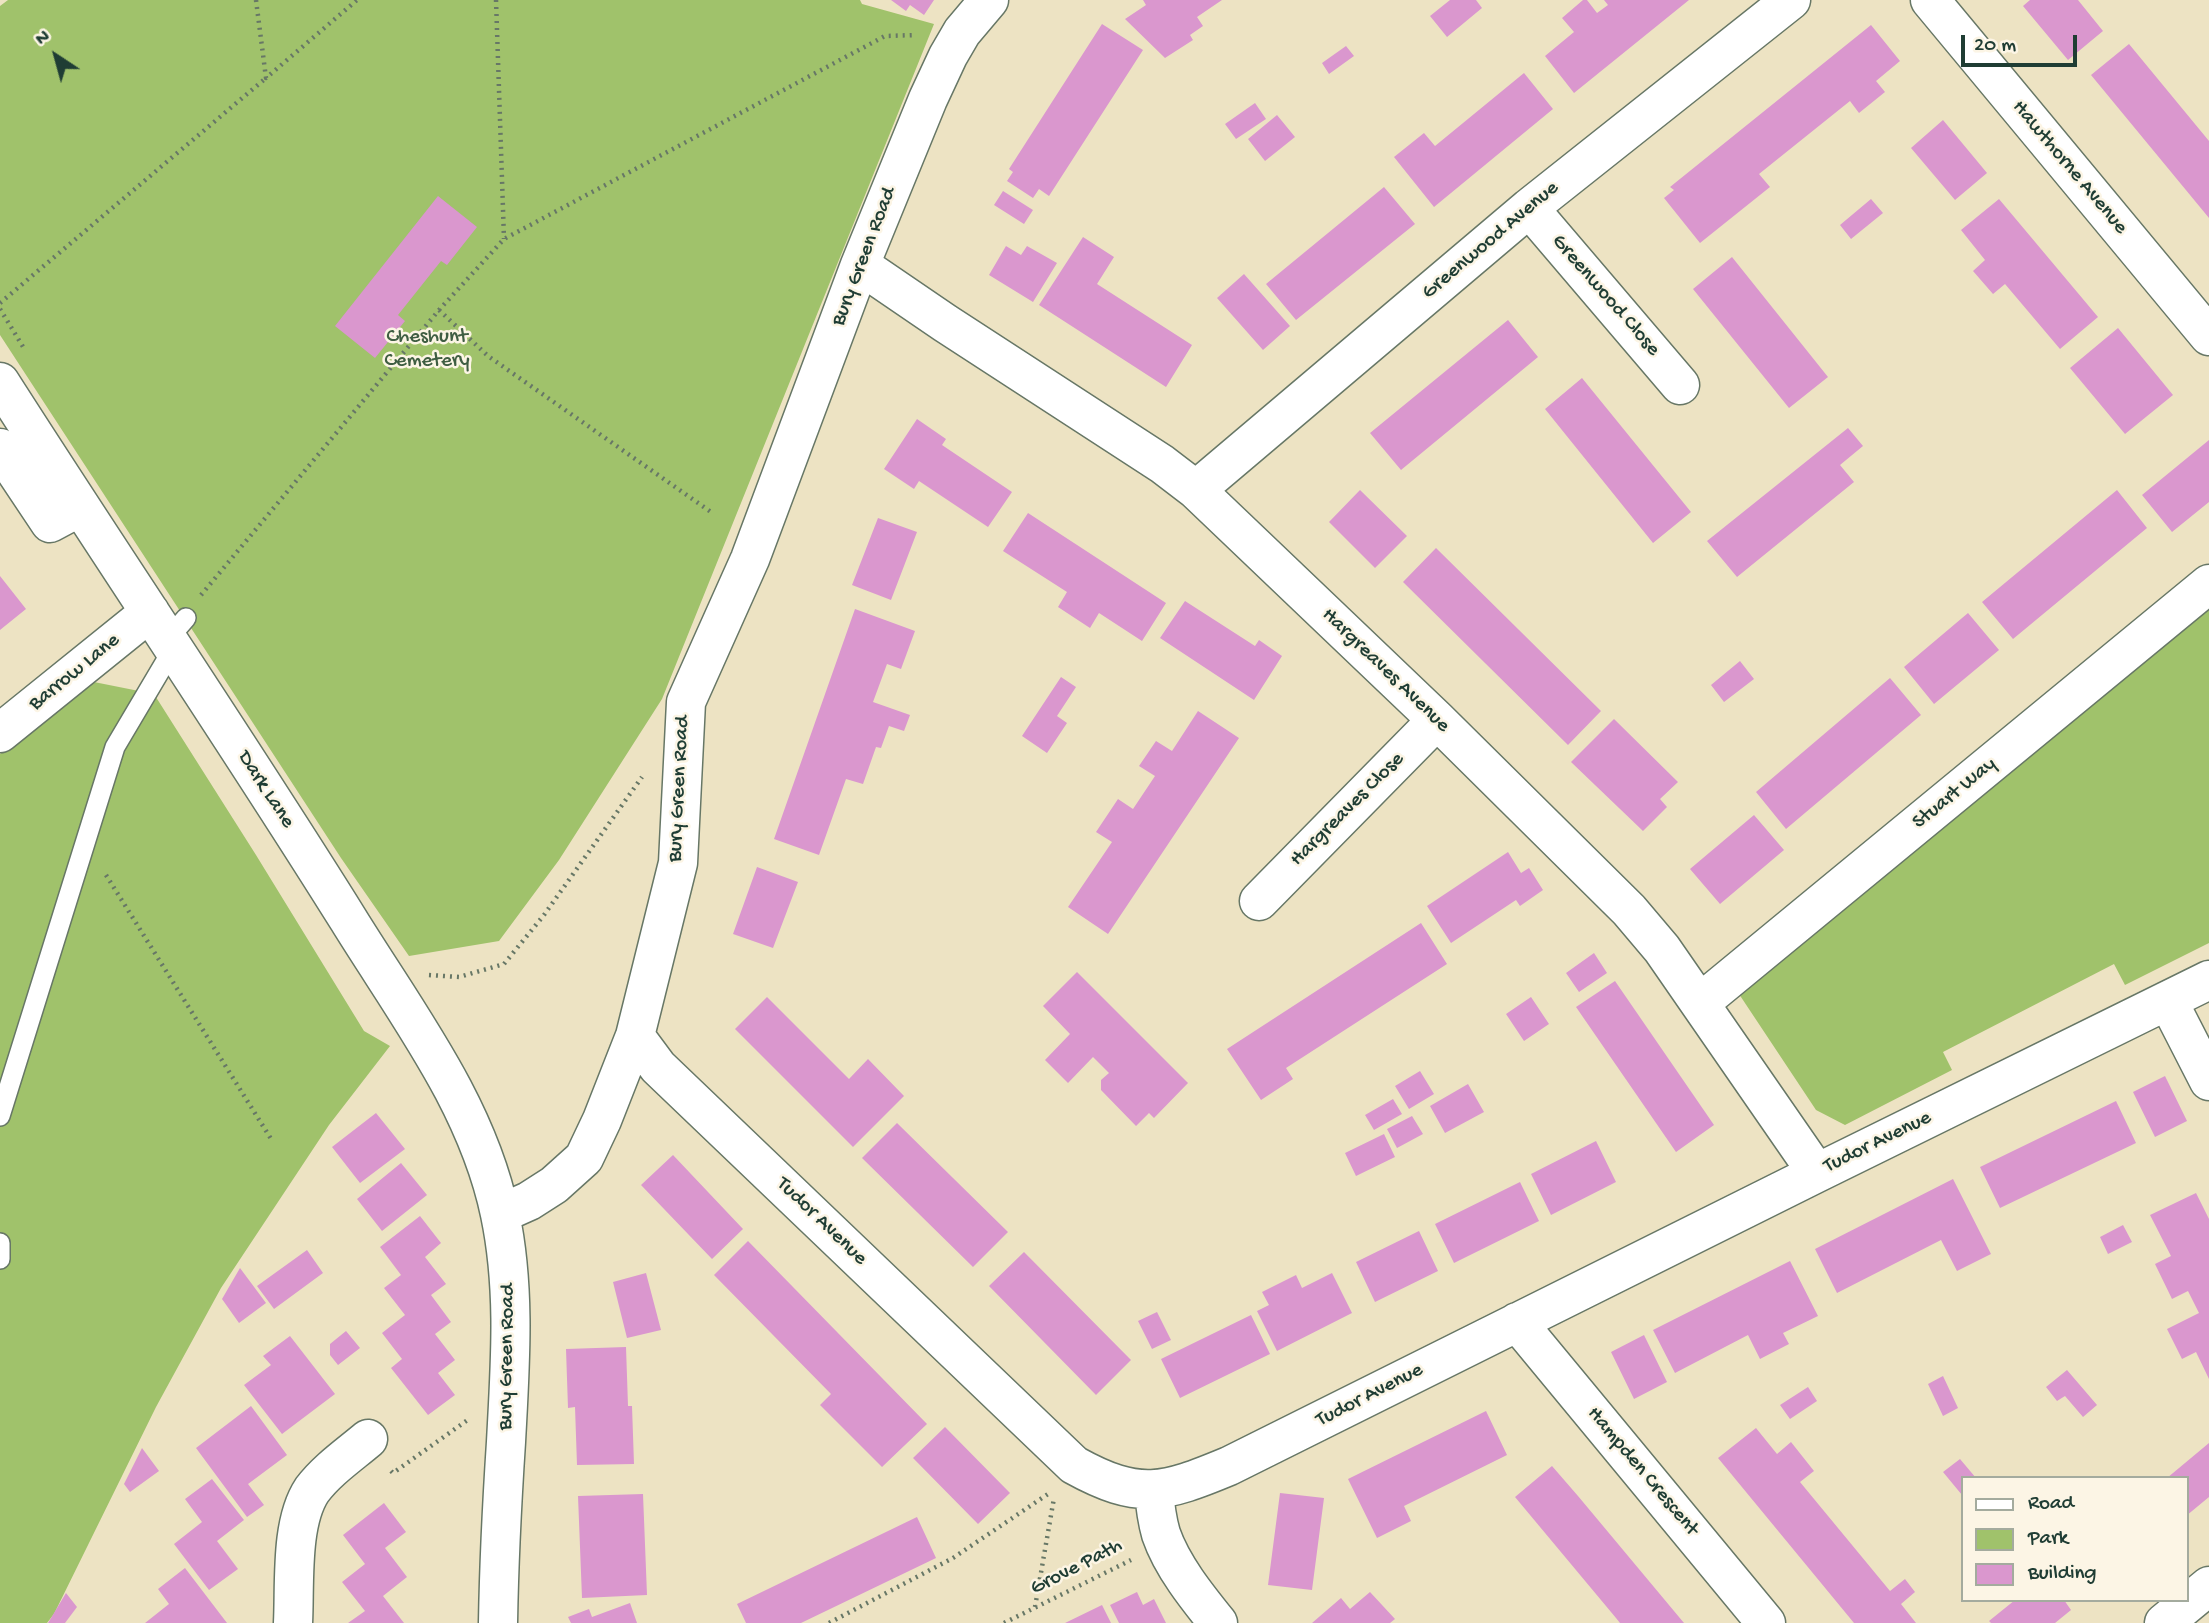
<!DOCTYPE html>
<style>
body{margin:0}
#map{position:relative;width:2209px;height:1623px;overflow:hidden;background:#ede3c3;font-family:"Gochi Hand",sans-serif}
canvas{display:block}
.legend{position:absolute;left:1961px;top:1476px;width:228px;height:126px;box-sizing:border-box;background:#fcf5e5;border:2px solid #a4ab9e;margin:0;padding:9px 12px;list-style:none;font-size:21px;color:#1f3d34}
.legend li{display:flex;align-items:center;gap:14px;height:35px}
.legend b{width:35px;border:2px solid #a4ab9e}
.north{position:absolute;left:21px;top:21px;width:70px;height:70px;-webkit-text-stroke:5px #fcf5e5;paint-order:stroke;rotate:324deg;font-size:19px;font-weight:700;line-height:28px;text-align:center;color:#1f3d34}
.north::after{content:'';display:block;margin:auto;width:24px;height:32px;background:#1f3d34;clip-path:polygon(50% 0,100% 100%,50% 72%,0 100%)}
.scale{position:absolute;left:1961px;top:35px;width:116px;height:32px;box-sizing:border-box;border:4px solid #1f3d34;border-top:0;padding-left:9px;font-size:21px;line-height:24px;white-space:nowrap;color:#1f3d34;-webkit-text-stroke:5px #fcf5e5;paint-order:stroke}
</style>
<div id="map">
<canvas width="2209" height="1623"></canvas>
<ul class="legend">
<li><b style="height:9px;background:#fff"></b>Road</li>
<li><b style="height:19px;background:#a0c26b"></b>Park</li>
<li><b style="height:19px;background:#da97ce"></b>Building</li>
</ul>
<div class="north">N</div>
<div class="scale">20 m</div>
</div>
<script>
const ctx = document.querySelector('canvas').getContext('2d');
ctx.lineJoin = 'round';
function fill(path, color) { ctx.fillStyle = color; ctx.fill(path, 'evenodd'); }
function strokePath(path, color, width, dash) { ctx.strokeStyle = color; ctx.lineWidth = width; ctx.lineCap = dash ? 'butt' : 'round'; ctx.setLineDash(dash || []); ctx.stroke(path); }
function write(font, color, halo, rows, align = 'center') {
  ctx.font = font + ' "Gochi Hand",sans-serif'; ctx.lineWidth = 5; ctx.setLineDash([]); ctx.textBaseline = 'middle'; ctx.strokeStyle = halo; ctx.fillStyle = color; for (const [text, x, y, turn = 0] of rows) {
    ctx.save(); ctx.translate(x, y); ctx.rotate((+turn || 0) * Math.PI / 180); ctx.textAlign = isNaN(turn) ? turn : align; if (halo) ctx.strokeText(text, 0, 0); ctx.fillText(text, 0, 0); ctx.restore();
  }
}
fill(new Path2D(`
 M8 0H860L862 4 934 24 662 699 559 860 499 941 409 956 341 858 0 335V6Z
 M2209 608V943L2125 985 2114 964 1943 1052 1952 1070 1845 1125 1816 1110 1735 988Z
 M89 681 154 694 256 855 364 1031 390 1046 329 1125 221 1288 156 1407 54 1614 47 1623H0V754Z`), '#a0c26b');
fill(new Path2D(`
 M891 0H934L924 15 910 5 906 11Z
 M1143 0H1222L1197 17 1203 26 1190 35 1193 40 1165 58 1125 19 1146 5Z
 M1450 0H1476L1482 8 1447 37 1430 16Z
 M1583 0H1587L1597 13 1608 5 1604 0H1689L1574 93 1545 56 1574 32 1562 18Z
 M2030 0H2078L2103 31 2068 60 2023 6Z
 M1102 24 1143 50 1049 196 1039 189 1033 198 1007 181 1013 172 1009 169Z
 M1871 25 1900 61 1876 81 1885 92 1859 113 1850 101 1759 174 1770 187 1700 243 1664 198 1674 190 1670 187Z
 M2129 44 2209 141V218L2091 75Z
 M1346 46 1354 56 1329 74 1322 63Z
 M1524 73 1553 109 1434 207 1394 157 1424 133 1435 146Z
 M1255 103 1266 119 1236 139 1225 124Z
 M1277 115 1295 137 1265 161 1248 139Z
 M1943 120 1987 173 1955 200 1911 148Z
 M1384 187 1415 224 1296 320 1266 284Z
 M1003 191 1033 210 1024 224 994 205Z
 M438 196 477 227 447 265 441 261 398 315 405 321 375 358 335 326Z
 M1871 199 1883 213 1851 239 1840 225Z
 M1999 199 2098 317 2060 349 2005 284 1993 294 1973 271 1985 260 1961 230Z
 M1083 237 1114 257 1097 284 1192 345 1166 387 1039 305Z
 M1006 246 1021 255 1027 246 1057 263 1033 302 989 275Z
 M1732 257 1828 377 1789 408 1693 289Z
 M1244 274 1290 326 1263 350 1217 298Z
 M1508 320 1538 357 1401 470 1370 433Z
 M2118 328 2173 395 2125 434 2070 368Z
 M1582 378 1691 512 1653 543 1545 409Z
 M917 419 946 439 942 445 1012 492 988 527 919 481 914 489 884 469Z
 M1848 428 1863 446 1840 465 1854 482 1737 577 1707 541Z
 M2209 440V502L2172 532 2142 495Z
 M1360 490 1407 536 1375 568 1329 522Z
 M2117 490 2147 528 2013 639 1982 602Z
 M1028 513 1166 603 1142 641 1099 613 1090 628 1058 607 1067 592 1003 551Z
 M878 518 917 532 891 600 852 585Z
 M1436 548 1601 711 1568 745 1403 582Z
 M0 576 26 609 0 630Z
 M1185 601 1255 646 1259 640 1282 656 1254 700 1160 638Z
 M855 609 915 631 901 669 887 664 873 702 910 715 904 731 889 726 881 748 876 747 863 784 846 779 819 855 774 839Z
 M1968 613 1999 650 1934 704 1904 667Z
 M1740 661 1754 679 1724 702 1711 685Z
 M1061 677 1076 687 1057 716 1067 723 1047 753 1022 736Z
 M1890 678 1921 715 1786 829 1756 792Z
 M1198 711 1239 738 1108 934 1068 907 1112 842 1096 832 1118 799 1133 809 1155 776 1139 766 1156 741 1172 751Z
 M1614 719 1678 782 1660 799 1667 807 1643 831 1571 762Z
 M1754 815 1784 850 1720 904 1690 869Z
 M1508 852 1521 873 1529 868 1543 890 1520 906 1516 900 1451 943 1427 906Z
 M757 867 798 882 773 948 733 934Z
 M1421 923 1447 964 1286 1068 1293 1079 1261 1100 1227 1049Z
 M1594 953 1607 973 1579 992 1566 973Z
 M1077 972 1188 1083 1154 1118 1149 1113 1136 1126 1101 1090V1080L1109 1073 1093 1057 1068 1083 1045 1060 1070 1034 1043 1006Z
 M1615 981 1714 1125 1676 1152 1576 1007Z
 M767 997 849 1079 868 1059 904 1096 853 1147 735 1029Z
 M1531 997 1549 1024 1524 1041 1506 1014Z
 M1420 1071 1434 1094 1409 1109 1395 1086Z
 M2165 1076 2187 1121 2155 1137 2133 1092Z
 M1468 1084 1484 1112 1445 1133 1430 1106Z
 M1393 1099 1402 1114 1374 1130 1365 1115Z
 M2116 1101 2136 1143 2000 1208 1980 1167Z
 M376 1113 405 1149 360 1183 332 1147Z
 M1412 1116 1423 1134 1397 1148 1387 1129Z
 M897 1123 1008 1232 973 1267 862 1158Z
 M1384 1134 1395 1157 1356 1176 1345 1153Z
 M1596 1141 1616 1182 1551 1215 1531 1174Z
 M673 1155 743 1229 712 1259 641 1185Z
 M401 1163 427 1195 382 1231 357 1199Z
 M1953 1179 1991 1254 1957 1271 1941 1240 1837 1293 1815 1249Z
 M1520 1182 1539 1221 1454 1263 1435 1224Z
 M2196 1193 2209 1219V1379L2196 1352 2182 1359 2167 1329 2199 1313 2188 1291 2172 1299 2155 1264 2171 1256 2150 1215Z
 M420 1216 441 1243 425 1257 446 1284 431 1295 451 1322 435 1334 455 1360 438 1373 455 1395 428 1415 391 1368 402 1359 382 1333 405 1315 384 1288 401 1275 380 1247Z
 M2123 1225 2132 1242 2108 1254 2100 1237Z
 M1419 1231 1438 1271 1375 1302 1356 1262Z
 M748 1241 927 1424 882 1467 820 1405 831 1394 714 1275Z
 M307 1250 323 1273 274 1309 257 1286Z
 M1024 1252 1131 1360 1096 1395 989 1286Z
 M1790 1261 1818 1316 1783 1333 1789 1344 1760 1359 1748 1335 1675 1373 1653 1330Z
 M240 1268 266 1303 239 1323 222 1299Z
 M646 1273 661 1330 627 1338 613 1282Z
 M1332 1273 1352 1313 1277 1351 1257 1311 1269 1305 1262 1292 1296 1275 1302 1288Z
 M1157 1312 1171 1340 1152 1349 1138 1321Z
 M1251 1315 1270 1354 1180 1398 1161 1359Z
 M346 1331 360 1348 338 1365 330 1355V1344Z
 M1644 1335 1667 1382 1634 1399 1611 1352Z
 M290 1336 335 1394 282 1434 244 1385 271 1365 263 1356Z
 M626 1347 628 1406H632L634 1464 577 1465 575 1407 568 1408 566 1349Z
 M2067 1370 2097 1405 2083 1417 2065 1396 2057 1401 2046 1387Z
 M1943 1376 1958 1408 1943 1416 1928 1384Z
 M1808 1387 1817 1401 1790 1419 1780 1405Z
 M251 1406 287 1455 248 1484 264 1505 247 1517 196 1448Z
 M1486 1411 1507 1455 1404 1506 1411 1521 1377 1538 1348 1479Z
 M945 1427 1010 1493 978 1524 913 1458Z
 M1756 1428 1777 1454 1791 1442 1814 1471 1800 1482 1890 1591 1905 1579 1915 1592 1901 1604 1916 1623H1854L1718 1458Z
 M2209 1443V1497L2186 1516V1478H2167Z
 M142 1448 159 1471 130 1492 124 1484Z
 M1960 1459 1976 1478H1962V1495L1943 1472Z
 M1552 1466 1578 1496 1684 1623H1620L1616 1618 1515 1497Z
 M212 1479 244 1520 217 1541 238 1569 209 1590 174 1544 202 1522 185 1499Z
 M1280 1493 1324 1498 1312 1590 1268 1585Z
 M643 1494 647 1595 582 1598 578 1496Z
 M384 1503 406 1532 385 1548 407 1577 383 1596 404 1623H348L365 1611 342 1582 365 1564 343 1535Z
 M917 1517 936 1558 801 1623H746L737 1604Z
 M185 1568 227 1623H145L169 1604 158 1589Z
 M1137 1592 1143 1605 1154 1599 1166 1623H1119L1110 1605Z
 M1370 1592 1395 1619 1390 1623H1312L1341 1598 1350 1609Z
 M66 1593 77 1607 65 1623H48Z
 M2015 1600H2064L2071 1610 2055 1623H1991L1989 1621Z
 M630 1603 637 1623H571L568 1617 589 1609 592 1617Z
 M1102 1605 1111 1623H1065Z`), '#da97ce');
const service = new Path2D(`
 M167 640 186 618
 M0 1116 115 747 173 649
 M0 1243V1259`);
const minor = new Path2D(`
 M1930 0 2209 336
 M1529 208 1680 385
 M860 265 945 323 1162 464 1196 490 1437 720 1629 910 1662 949 1817 1173
 M0 382C115 562 235 738 348 919 406 1013 477 1104 500 1214 516 1290 510 1366 506 1442 502 1503 499 1563 498 1623
 M0 448 50 523 80 507
 M1196 490 1529 208 1791 0
 M0 733 150 612
 M1259 901 1437 720
 M2168 1001 2209 1081
 M1700 1003 2209 584
 M635 1036 658 1067 1074 1465C1139 1501 1164 1493 1229 1466L1817 1173 2209 980
 M500 1214 529 1201 554 1185 584 1158 602 1120 635 1036 678 863 686 702 750 559 860 265 928 99 948 56 962 32 989 0
 M1517 1322 1766 1623
 M1154 1490C1155 1505 1157 1520 1161 1534 1172 1566 1197 1597 1218 1623
 M293 1623C295 1584 290 1523 312 1490 327 1470 349 1455 368 1439
 M2164 1623 2209 1586`);
strokePath(service, '#677766', 22);
strokePath(minor, '#677766', 41);
strokePath(new Path2D(`
 M256 0 266 78 357 0
 M496 0 504 239
 M0 303 266 78
 M0 309 25 350
 M439 310 488 356 711 512
 M201 595 439 310 504 239 885 36 916 35
 M106 875 273 1142
 M429 975 459 977 504 964 544 915 642 777
 M391 1471 393 1473 469 1419
 M1035 1607 1054 1498
 M829 1623 953 1558 1048 1494
 M1004 1623 1131 1560`), '#677766', 4.5, [2, 5]);
strokePath(service, '#fff', 19);
strokePath(minor, '#fff', 38);
write('21px', '#1f3d34', '#fcf5e5', [
 ["Hawthorne Avenue",2069,168,50],
 ["Greenwood Avenue",1491,241,-40],
 ["Bury Green Road",865,257,-69],
 ["Greenwood Close",1605,296,49],
 ["Hargreaves Avenue",1385,671,44],
 ["Barrow Lane",75,673,-39],
 ["Bury Green Road",680,789,-87],
 ["Dark Lane",265,790,57],
 ["Stuart Way",1955,794,-39],
 ["Hargreaves Close",1348,810,-45],
 ["Tudor Avenue",1878,1143,-26],
 ["Tudor Avenue",821,1222,44],
 ["Bury Green Road",508,1357,-89],
 ["Tudor Avenue",1370,1396,-27],
 ["Hampden Crescent",1642,1472,50],
 ["Grove Path",1077,1568,-27]
]);
write('21px', '#3f5e42', '#fcf5e5', [
 ["Cheshunt",427,338],
 ["Cemetery",427,362]
]);
</script>
